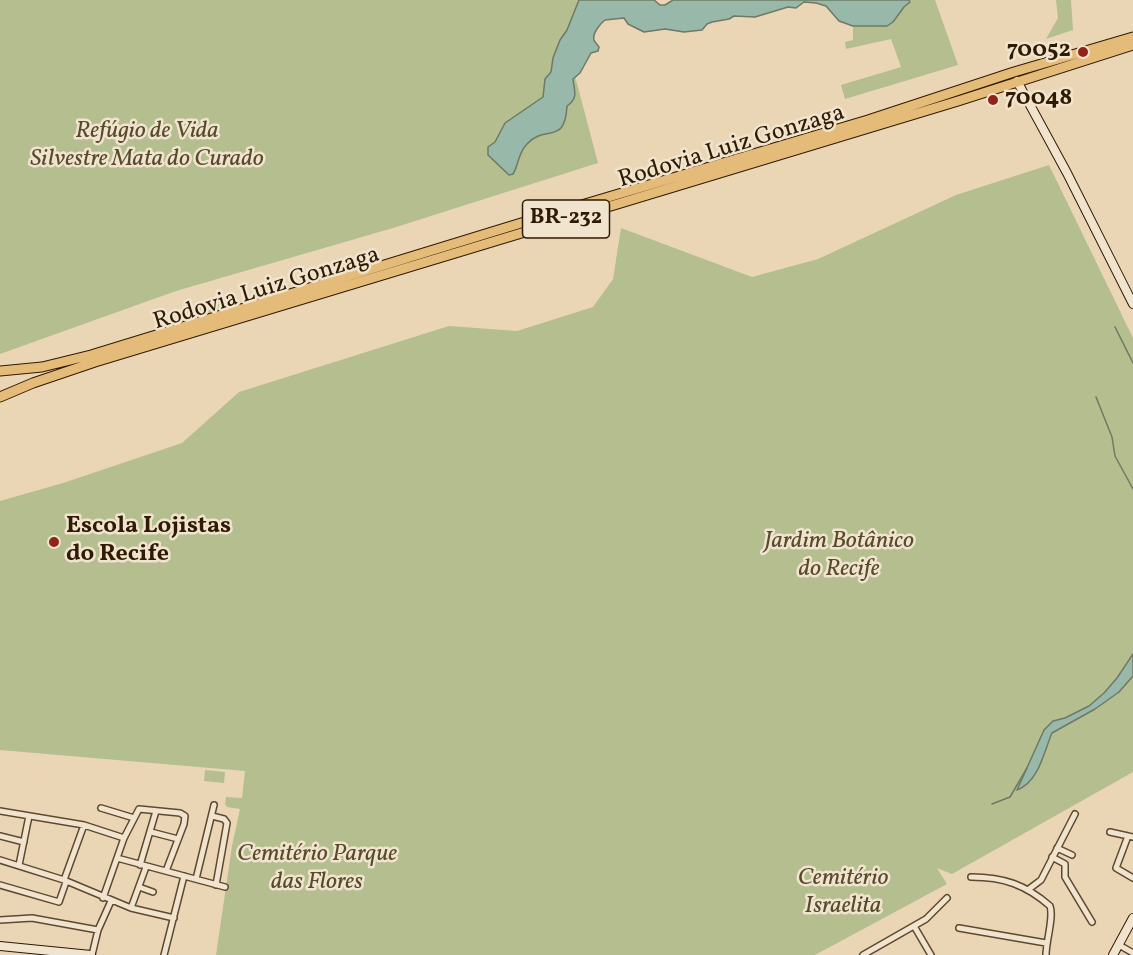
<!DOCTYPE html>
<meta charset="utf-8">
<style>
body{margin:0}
canvas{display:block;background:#ead6b5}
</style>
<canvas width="1133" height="955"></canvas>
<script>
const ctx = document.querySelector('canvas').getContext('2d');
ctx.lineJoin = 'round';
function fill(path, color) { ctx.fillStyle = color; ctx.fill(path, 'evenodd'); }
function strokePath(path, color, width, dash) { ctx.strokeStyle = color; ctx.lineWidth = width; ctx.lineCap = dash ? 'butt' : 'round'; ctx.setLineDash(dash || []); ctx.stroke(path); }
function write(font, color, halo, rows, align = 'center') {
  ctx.font = font + ' Vollkorn,serif'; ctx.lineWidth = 5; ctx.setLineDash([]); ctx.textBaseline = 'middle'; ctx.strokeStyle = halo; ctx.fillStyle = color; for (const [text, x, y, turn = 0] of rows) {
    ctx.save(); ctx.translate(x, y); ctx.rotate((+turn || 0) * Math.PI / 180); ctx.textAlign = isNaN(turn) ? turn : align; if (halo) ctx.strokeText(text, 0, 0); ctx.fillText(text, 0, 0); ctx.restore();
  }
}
fill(new Path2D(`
 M0 0H579C576 9 572 19 568 28 563 41 551 53 552 68L575 76 598 163 393 228 176 291 0 354Z
 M909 0H935L958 65 845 99 841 85 901 67 891 39 846 49 845 42 853 40V26L893 22 904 7 910 2Z
 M1056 0H1071L1073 30 1046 39 1058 18Z
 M1049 165 1133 338V772L952 874 937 868 947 884 815 955H216L232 846 240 809 227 807 225 804 226 797 242 798 245 771 0 750V501L63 483 182 443 239 392 449 326 517 331 593 307 613 279 621 228 752 277 818 259 956 195Z
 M211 301 218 303 223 310 181 324 186 309 197 304Z
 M205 770 225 772 224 783 204 781Z`), '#b5be8f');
const water = new Path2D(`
 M579 0H654L660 5H665L673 0H909L910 2 904 7 893 22 887 26H853L839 21 826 6 816 3 804 2 796 8 788 7 755 17 734 16 729 19 712 22 707 24 702 30 684 32 665 29 644 32 628 24 624 18 605 20C601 23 592 33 594 40 595 43 598 45 599 47L598 51 591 53 580 73 573 79C574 90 579 98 567 106 565 146 545 124 527 144 518 153 519 164 513 174L509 175 488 155V147L495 142 505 123 543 97 545 79 551 72 553 58 560 40 567 30Z
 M1133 654V676L1119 692 1095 709 1052 733C1044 751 1039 782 1017 790L1044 730 1053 721 1065 718 1089 706 1104 693 1117 678Z`);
fill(water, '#98b9a9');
strokePath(water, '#6e7966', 1.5);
strokePath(new Path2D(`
 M1115 327 1133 363
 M1096 397 1112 437 1115 456 1133 489
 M992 804 1010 797 1027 768`), '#6e7966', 1.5);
const minor = new Path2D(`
 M101 808 134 818
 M0 811 84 825 124 838
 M212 816 224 819 227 823 216 885
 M151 832 178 839
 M1110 832 1133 837
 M0 836 24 842
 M1128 836 1116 868 1133 878
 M1057 848 1072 855
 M1052 857 1065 864V877L1092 922
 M117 858 225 887
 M0 860 64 880 131 908 174 918
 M19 865 29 816
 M140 865 156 811
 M971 877C1004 877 1026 885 1050 906 1054 917 1046 941 1046 955
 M196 879 214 805
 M64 880 84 825
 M0 885 59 902 66 882
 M139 887 153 892
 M1029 889 1041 880 1075 814
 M103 898 124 838 139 809 180 813 185 816 184 824 166 871
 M131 908 146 867
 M0 920 32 918 98 930
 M914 926 931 955
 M959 928 1046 943
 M1119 945 1133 953
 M92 955 98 930 111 901
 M164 955 184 876
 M863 955 926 919 947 898`);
const secondary = new Path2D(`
 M1017 81 1067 173 1133 304
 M0 946 91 955
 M1113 955 1133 918`);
const trunk = new Path2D(`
 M0 371 42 367 91 355 531 220 868 120 1014 72 1133 37
 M0 397 33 383 95 362 958 101 1133 45`);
strokePath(minor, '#5e492f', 8);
strokePath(secondary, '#2f1a02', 10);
strokePath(trunk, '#2f1a02', 11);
strokePath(minor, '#f1e4cf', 5);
strokePath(secondary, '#f1e4cf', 8);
strokePath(trunk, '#e5bb7a', 9);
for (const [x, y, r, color] of [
 [1083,52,6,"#8f2418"],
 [993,100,6,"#8f2418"],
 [54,542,6,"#8f2418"]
]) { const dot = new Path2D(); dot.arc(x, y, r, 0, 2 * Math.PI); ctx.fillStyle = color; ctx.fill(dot); strokePath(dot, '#f1e4cf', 2); }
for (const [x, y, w] of [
 [566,219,87]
]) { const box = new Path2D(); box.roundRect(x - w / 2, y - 19, w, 38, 4.5); ctx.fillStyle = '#f1e4cf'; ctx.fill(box); strokePath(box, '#2f1a02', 1.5); }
write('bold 22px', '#2f1a02', null, [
 ["BR-232",566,219]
]);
write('bold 24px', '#2f1a02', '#f1e4cf', [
 ["70052",1071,52,"right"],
 ["70048",1005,100],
 ["Escola Lojistas",66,528],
 ["do Recife",66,556]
], 'left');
write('italic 24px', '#574b2c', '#f1e4cf', [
 ["Refúgio de Vida",147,133],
 ["Silvestre Mata do Curado",147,161],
 ["Jardim Botânico",839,543],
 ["do Recife",839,571],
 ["Cemitério Parque",317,856],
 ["das Flores",317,884],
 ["Cemitério",843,880],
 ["Israelita",843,908]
]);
write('24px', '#2f1a02', '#f1e4cf', [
 ["Rodovia Luiz Gonzaga",732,148,-17],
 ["Rodovia Luiz Gonzaga",267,290,-17]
]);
</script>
